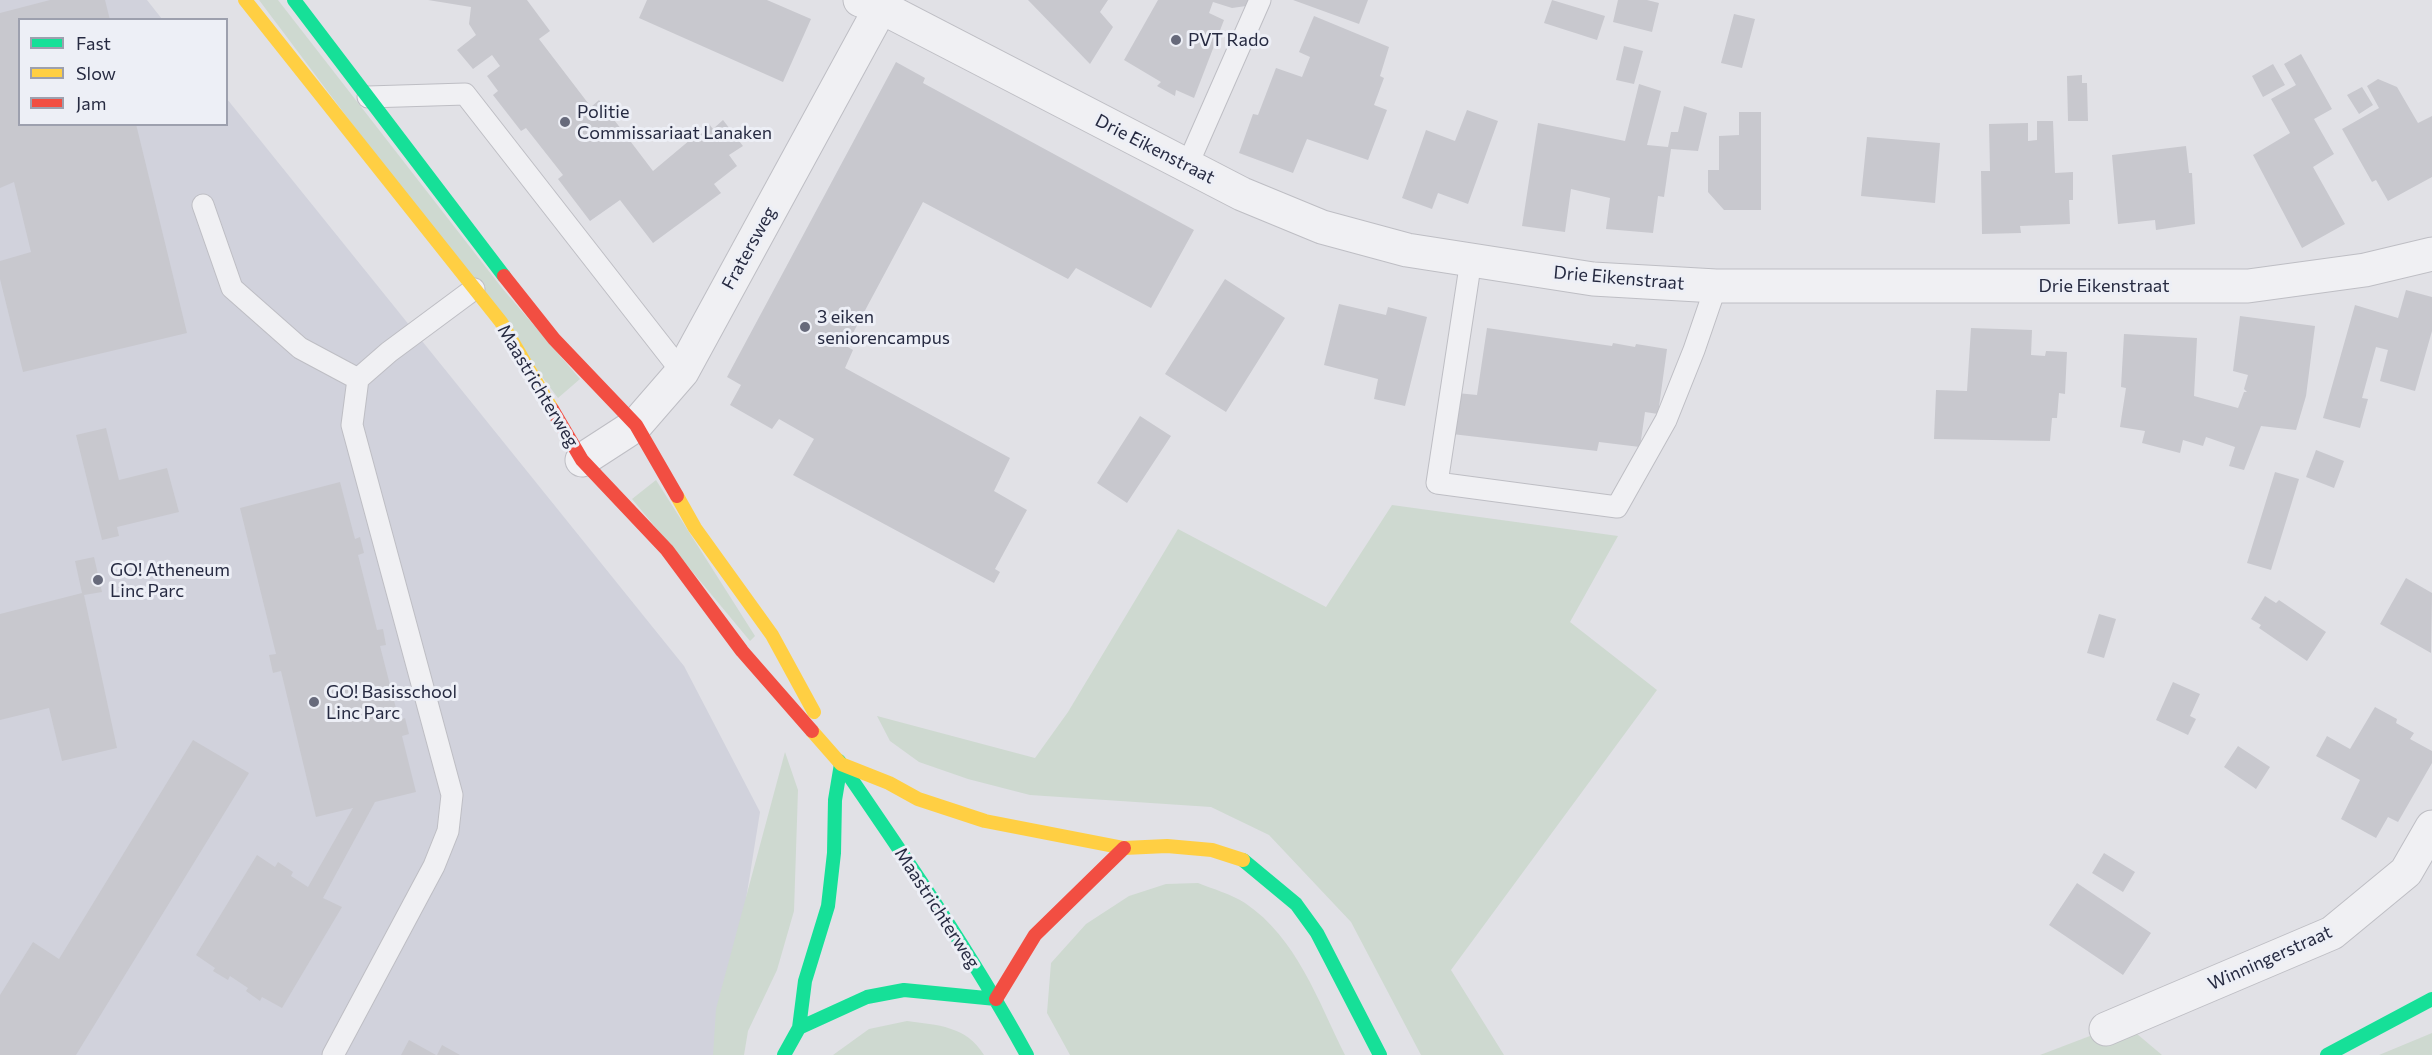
<!DOCTYPE html>
<style>
body{margin:0}
#map{position:relative;width:2432px;height:1055px;overflow:hidden;background:#e1e1e6;font-family:Commissioner,sans-serif}
canvas{display:block}
.legend{position:absolute;left:18px;top:18px;width:210px;height:108px;box-sizing:border-box;background:#edeff6;border:2px solid #9da0ae;margin:0;padding:8px 10px;list-style:none;font-size:18px;color:#262a41}
.legend li{display:flex;align-items:center;gap:12px;height:30px}
.legend b{width:30px;border:2px solid #9da0ae}
</style>
<div id="map">
<canvas width="2432" height="1055"></canvas>
<ul class="legend">
<li><b style="height:8px;background:#16e098"></b>Fast</li>
<li><b style="height:8px;background:#ffcf43"></b>Slow</li>
<li><b style="height:8px;background:#f24e42"></b>Jam</li>
</ul>
</div>
<script>
const ctx = document.querySelector('canvas').getContext('2d');
ctx.lineJoin = 'round';
function fill(path, color) { ctx.fillStyle = color; ctx.fill(path, 'evenodd'); }
function strokePath(path, color, width, dash) { ctx.strokeStyle = color; ctx.lineWidth = width; ctx.lineCap = dash ? 'butt' : 'round'; ctx.setLineDash(dash || []); ctx.stroke(path); }
function write(font, color, halo, rows, align = 'center') {
  ctx.font = font + ' Commissioner,sans-serif'; ctx.lineWidth = 6; ctx.setLineDash([]); ctx.textBaseline = 'middle'; ctx.strokeStyle = halo; ctx.fillStyle = color; for (const [text, x, y, turn = 0] of rows) {
    ctx.save(); ctx.translate(x, y); ctx.rotate((+turn || 0) * Math.PI / 180); ctx.textAlign = isNaN(turn) ? turn : align; if (halo) ctx.strokeText(text, 0, 0); ctx.fillText(text, 0, 0); ctx.restore();
  }
}
fill(new Path2D(`
 M0 0H147L162 19 20 20V124H226L227 99 684 666 760 812 721 1055H0Z`), '#d1d2dc');
fill(new Path2D(`
 M259 0H278L502 288 580 379 558 398Z
 M656 480 755 636 750 641 632 499Z
 M1392 505 1618 536 1570 622 1657 690 1451 970 1504 1055H1421L1351 922 1269 835 1211 807 1030 795 968 779 919 762 890 741 877 716 1035 758 1068 712 1178 529 1326 607Z
 M785 752 798 790 794 911 777 970 748 1031 744 1055H713L716 1009Z
 M1198 883C1213 889 1231 894 1245 903 1297 938 1318 1001 1345 1055H1070L1047 1013 1051 963 1086 924 1129 896 1166 884Z
 M907 1021C937 1025 967 1026 984 1055H833L869 1029Z
 M2124 1023 2162 1055H2040Z
 M2432 1033V1055H2379Z`), '#ced9d0');
fill(new Path2D(`
 M50 0H105L110 20H20V124H136L187 333 23 372 0 279V261L31 252 14 182 0 188V13Z
 M428 0H527L550 31 539 39 591 107 599 100 653 171 709 124 713 129 723 120 743 146 729 155 737 166 714 184 721 193 653 243 620 200 590 221 558 179 563 175 526 128 521 131 493 95 498 91 487 76 500 66 492 55 473 69 457 50 476 35 469 24 471 7Z
 M647 0H767L811 19 783 82 639 18Z
 M1028 0H1108L1100 12 1113 27 1090 64Z
 M1158 0H1252L1246 6 1232 8 1213 2 1209 13 1224 20 1194 98 1176 90 1175 96 1157 86 1161 82 1124 60Z
 M1293 0H1368L1359 24Z
 M1552 0 1605 16 1597 40 1544 23Z
 M1618 0H1647L1659 3 1652 32 1613 22Z
 M1734 14 1755 19 1742 68 1721 63Z
 M1314 16 1389 47 1380 76 1384 78 1374 105 1387 110 1368 160 1307 139 1293 173 1239 153 1253 114 1258 115 1276 68 1302 77 1310 57 1299 52Z
 M1624 46 1643 51 1634 84 1616 80Z
 M2301 54 2332 109 2314 119 2334 154 2313 167 2345 224 2302 248 2253 155 2290 133 2271 99 2296 85 2284 64Z
 M896 62 925 78 923 83 1194 230 1151 308 1076 268 1068 279 923 202 846 346 853 350 845 368 1010 458 994 491 1027 510 995 569 1000 572 994 583 793 475 814 439 779 419 772 429 730 405 741 385 727 377Z
 M2273 64 2285 85 2263 97 2252 76Z
 M2082 75V83H2087L2088 121H2068L2067 76Z
 M2378 79 2397 87 2418 123 2432 116V177L2388 201 2376 180 2372 182 2342 129 2379 108 2367 86Z
 M1639 84 1661 91 1647 145 1668 147 1671 132H1678L1684 106 1707 113 1698 151 1671 149 1664 197 1658 196 1653 233 1606 229 1610 198 1571 189 1565 232 1522 226 1538 123 1625 141Z
 M2362 87 2373 105 2359 114 2347 95Z
 M1467 110 1498 121 1468 204 1438 193 1432 209 1402 198 1426 130 1455 141Z
 M1739 112H1761V210H1724L1708 192V170H1719V136L1739 135Z
 M2037 121H2053L2055 173 2073 172V200H2069L2070 224 2020 226 2021 233 1982 234 1981 171H1990L1989 124 2028 123V141L2037 140Z
 M1867 137 1940 143 1935 203 1861 196Z
 M2186 146 2189 173H2192L2195 224 2156 230 2155 220 2118 224 2112 155Z
 M1225 279 1285 318 1226 412 1165 374Z
 M2406 290 2432 297V331L2415 391 2380 381 2388 350 2376 347 2362 398 2368 399 2360 428 2323 418 2355 305 2398 318Z
 M1339 304 1386 315 1388 307 1427 317 1405 406 1374 399 1378 379 1324 365Z
 M2240 316 2315 326 2306 396 2296 430 2261 426 2244 470 2229 466 2235 447 2206 437 2203 446 2183 440 2180 453 2142 443 2145 431 2120 427 2126 388 2121 387 2124 334 2197 338 2194 396 2238 408 2244 392H2247L2244 389 2248 375 2233 371Z
 M1487 328 1612 346 1613 343 1635 347 1636 344 1667 349 1658 414 1645 412 1640 447 1599 442 1597 451 1452 434 1457 393 1477 395Z
 M1971 328 2032 330 2031 355 2045 356 2046 351 2067 352 2065 394 2059 393 2057 418H2052L2050 441 1934 439 1936 390 1967 391Z
 M1140 416 1171 436 1127 503 1097 483Z
 M106 428 119 480 167 468 179 512 117 527 119 536 102 540 76 435Z
 M2316 450 2344 461 2334 488 2306 477Z
 M2275 472 2299 479 2271 570 2247 563Z
 M340 482 355 539 360 537 364 553 358 555 377 630 383 629 386 645 380 646 399 720 405 718 409 734 402 736 416 792 375 802 323 898 342 907 282 1008 262 997 260 1001 246 991 248 988 230 976 228 980 213 971 215 968 196 955 257 855 275 867 278 862 293 872 291 876 308 887 353 808 316 817 281 671 273 673 269 655 276 654 240 508Z
 M94 557 102 592 84 595 117 748 62 761 49 708 0 720V614L82 593 75 561Z
 M2406 578 2432 593 2431 653 2380 624Z
 M2265 596 2276 603 2279 600 2326 632 2307 661 2259 628 2261 625 2251 619Z
 M2099 614 2116 619 2104 658 2087 653Z
 M2173 682 2200 694 2190 716 2196 719 2188 735 2156 720Z
 M2375 707 2397 719 2396 723 2414 733 2410 739 2432 751V763L2398 822 2388 817 2376 838 2341 819 2360 780 2316 756 2327 736 2350 749Z
 M193 740 249 773 76 1055H0V995L33 942 59 959Z
 M2238 746 2270 767 2256 789 2224 767Z
 M2104 853 2135 872 2123 892 2092 873Z
 M2077 883 2151 933 2123 975 2049 925Z
 M409 1040 436 1055H401Z
 M442 1045 460 1055H437Z`), '#c8c8ce');
const lane = new Path2D(`
 M368 97 465 94 682 372
 M1187 166 1260 0
 M203 205 232 288 300 348 358 379
 M1471 260 1437 483 1617 507 1666 420 1694 350 1716 286
 M333 1055 434 866 448 831 452 795 352 425 358 379 389 352 474 289`);
const street = new Path2D(`
 M860 0 881 7 1242 194 1322 227 1407 250 1593 279 1716 286H2248L2365 270 2432 254
 M582 460 636 425 682 372 881 7
 M2106 1029 2332 933 2406 872 2432 827`);
strokePath(lane, '#bebec4', 23);
strokePath(street, '#bebec4', 35);
strokePath(lane, '#f0f0f3', 21);
strokePath(street, '#f0f0f3', 33);
strokePath(new Path2D(`
 M294 0 504 276
 M839 761C905 857 971 953 1027 1055
 M1243 860 1296 904 1317 933 1380 1055
 M799 1028 867 997 904 990 996 999
 M784 1055 799 1028 805 981 828 906 834 853 835 800 841 764
 M2327 1055 2432 999`), '#16e098', 14);
strokePath(new Path2D(`
 M245 0 501 322 552 409
 M677 496 695 528 772 635 814 712
 M812 731 841 764 889 783 918 799 985 821 1124 848 1167 846 1212 850 1243 860`), '#ffcf43', 14);
strokePath(new Path2D(`
 M504 276 554 339 636 425 677 496
 M552 409 582 460 667 550 742 651 812 731
 M996 999 1035 935 1124 848`), '#f24e42', 14);
for (const [x, y, r, color] of [
 [1176,40,6,"#676a7b"],
 [565,122,6,"#676a7b"],
 [805,327,6,"#676a7b"],
 [98,580,6,"#676a7b"],
 [314,702,6,"#676a7b"]
]) { const dot = new Path2D(); dot.arc(x, y, r, 0, 2 * Math.PI); ctx.fillStyle = color; ctx.fill(dot); strokePath(dot, '#edeff6', 2); }
write('18px', '#262a41', '#edeff6', [
 ["PVT Rado",1188,40],
 ["Politie",577,112],
 ["Commissariaat Lanaken",577,133],
 ["3 eiken",817,317],
 ["seniorencampus",817,338],
 ["GO! Atheneum",110,570],
 ["Linc Parc",110,591],
 ["GO! Basisschool",326,692],
 ["Linc Parc",326,713]
], 'left');
write('18px', '#262a41', '#edeff6', [
 ["Drie Eikenstraat",1155,149,27],
 ["Fratersweg",749,248,-61],
 ["Drie Eikenstraat",1619,278,5],
 ["Drie Eikenstraat",2104,286],
 ["Maastrichterweg",538,386,59],
 ["Maastrichterweg",937,908,57],
 ["Winningerstraat",2270,958,-24]
]);
</script>
